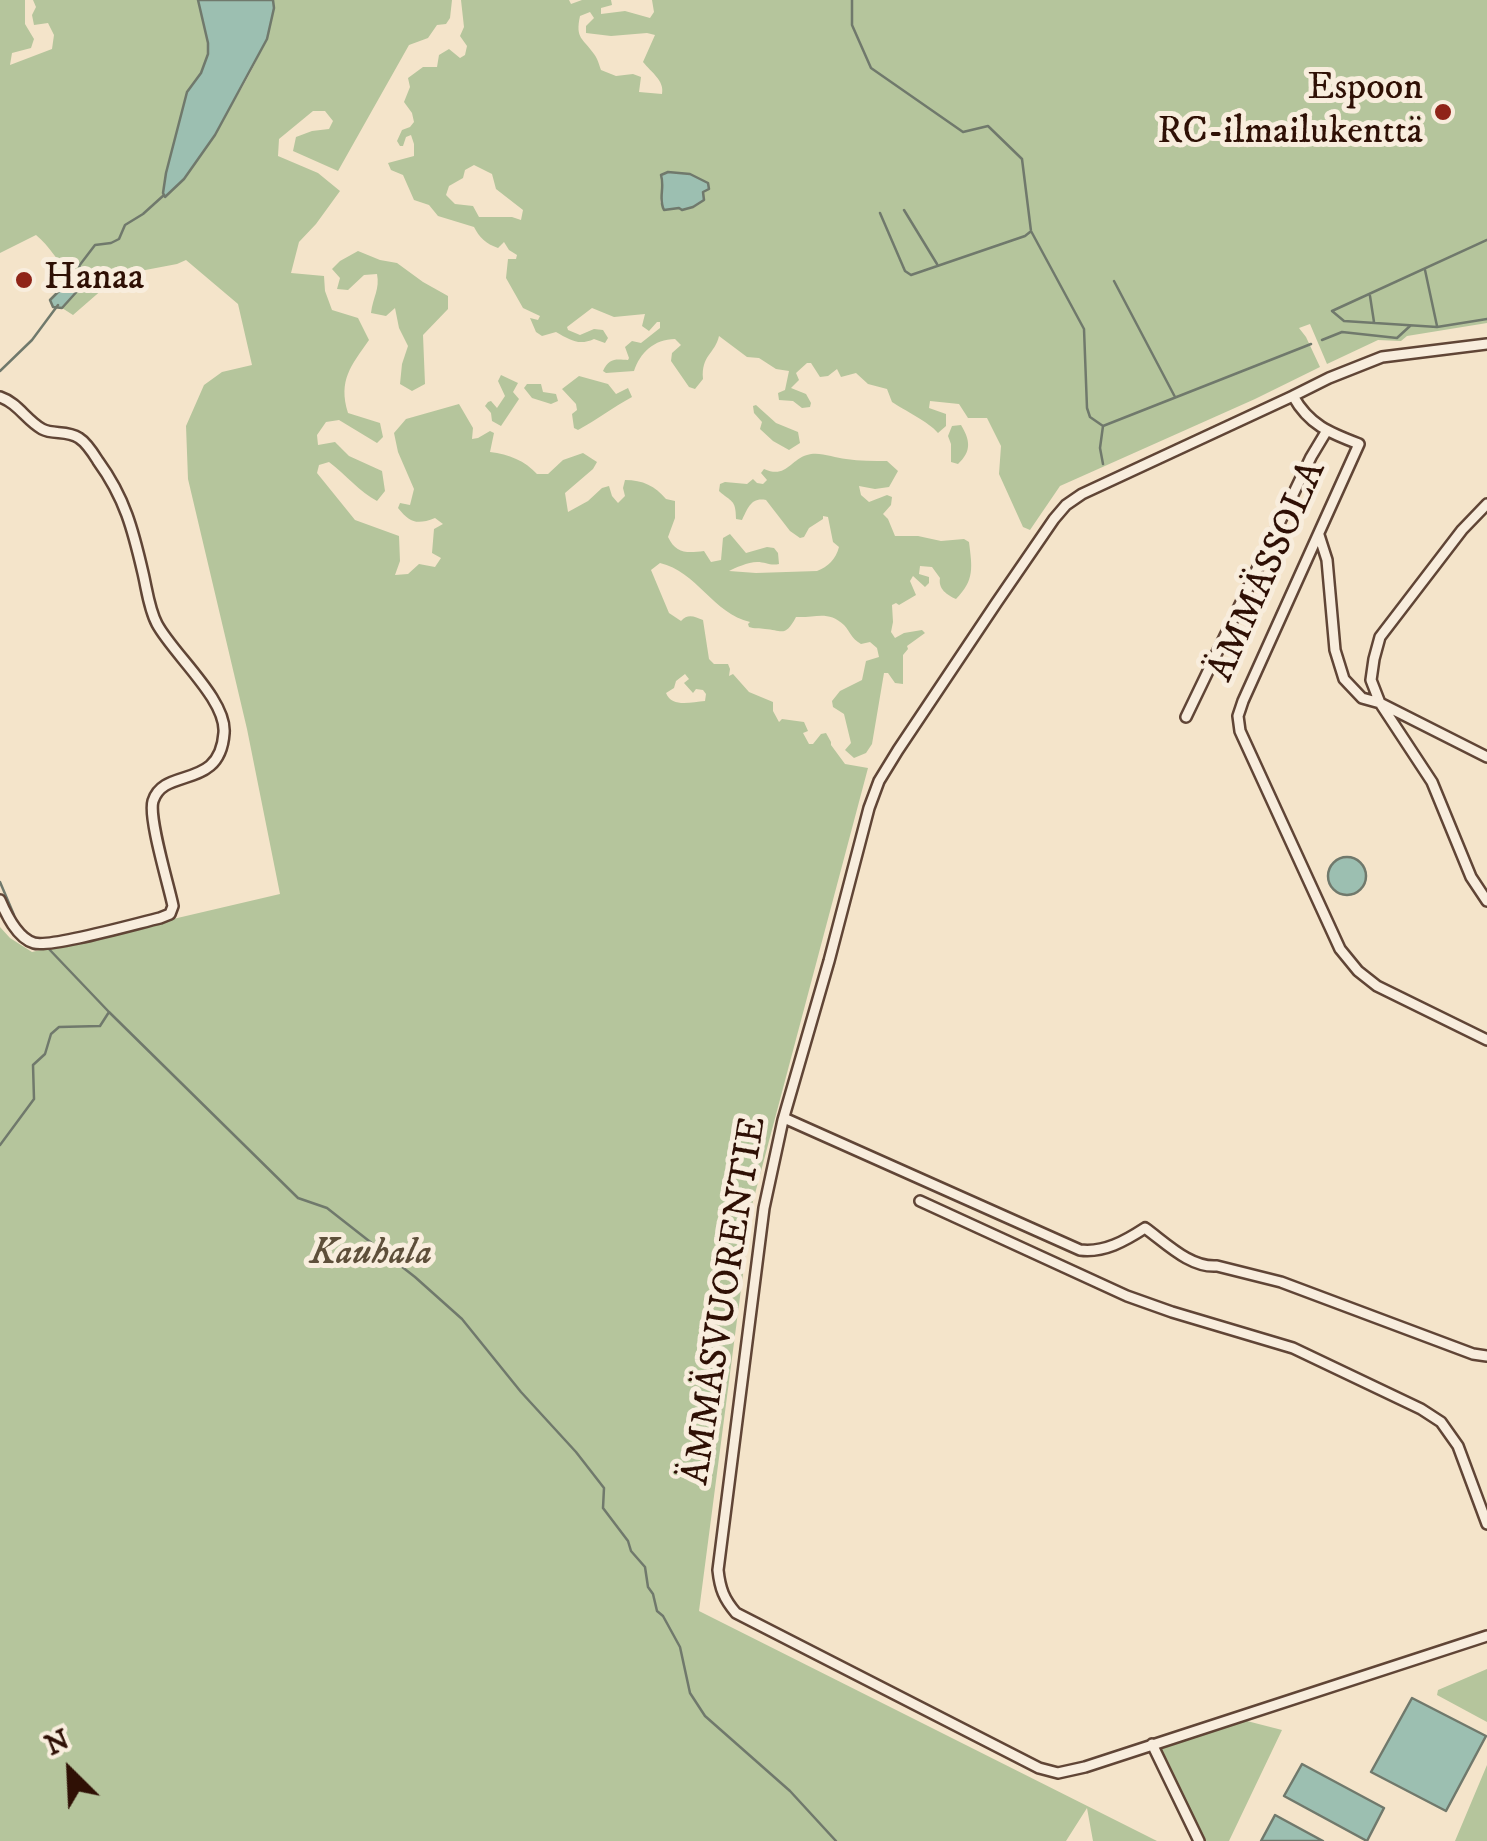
<!DOCTYPE html>
<meta charset="utf-8">
<style>
body{margin:0}
#map{position:relative;width:1487px;height:1841px;overflow:hidden;background:#f4e4ca;font-family:"IM FELL DW Pica",serif}
canvas{display:block}
.north{position:absolute;left:20px;top:1721px;width:100px;height:100px;-webkit-text-stroke:8px #f8eddd;paint-order:stroke;rotate:336deg;font-size:28px;font-weight:700;line-height:40px;text-align:center;color:#2f1005}
.north::after{content:'';display:block;margin:auto;width:35px;height:45px;background:#2f1005;clip-path:polygon(50% 0,100% 100%,50% 72%,0 100%)}
</style>
<div id="map">
<canvas width="1487" height="1841"></canvas>
<div class="north">N</div>
</div>
<script>
const ctx = document.querySelector('canvas').getContext('2d');
ctx.lineJoin = 'round';
function fill(path, color) { ctx.fillStyle = color; ctx.fill(path, 'evenodd'); }
function strokePath(path, color, width, dash) { ctx.strokeStyle = color; ctx.lineWidth = width; ctx.lineCap = dash ? 'butt' : 'round'; ctx.setLineDash(dash || []); ctx.stroke(path); }
function write(font, color, halo, rows, align = 'center') {
  ctx.font = font + ' "IM FELL DW Pica",serif'; ctx.lineWidth = 10; ctx.setLineDash([]); ctx.textBaseline = 'middle'; ctx.strokeStyle = halo; ctx.fillStyle = color; for (const [text, x, y, turn = 0] of rows) {
    ctx.save(); ctx.translate(x, y); ctx.rotate((+turn || 0) * Math.PI / 180); ctx.textAlign = isNaN(turn) ? turn : align; if (halo) ctx.strokeText(text, 0, 0); ctx.fillText(text, 0, 0); ctx.restore();
  }
}
fill(new Path2D(`
 M0 0H25V24L34 39 31 48 12 53 10 65 52 49 54 35 48 23 34 25 32 15 36 7 33 0H198L208 43V54L201 73 187 92 166 173 184 179C208 141 279 44 273 0H452L450 18 446 24 437 25 428 38 409 45 338 171 293 151 296 137 312 131 329 129 333 121 325 111H313L279 139 278 156 318 173 340 191 316 224 299 242 291 273 324 276 325 291 332 310 358 318 369 340C351 366 338 380 348 413L380 423 383 437 377 443 339 420 326 422 317 435 318 445 335 442 349 456 382 471 385 491 377 501C360 492 346 475 329 462L319 465 317 473 355 520 399 536 400 561 395 575 408 574 419 564 435 567 441 558 432 553 434 529 443 524 435 518C417 525 410 523 398 508L400 503 410 505 414 489 398 452 394 433 406 419 459 404 473 428 472 439 478 438 490 431 494 433 490 452C509 454 525 461 537 474H548L563 460 583 453 597 462 593 469 565 493 568 512 588 501 602 488 609 486 612 496 618 503 625 496 623 488 625 480C643 480 655 486 666 499L675 501V518L668 537C676 554 687 553 704 551L711 562 721 560 723 538 730 534 746 553 767 547 774 548 778 553 779 564C770 566 766 562 757 562 748 562 735 568 729 571L756 573 817 571C828 567 836 559 839 547L833 542 828 517 823 516V519L809 528 804 537 800 538 790 531 766 500C751 497 748 508 742 520L736 519C736 499 731 502 719 491L720 484 725 482 747 484 753 479 757 483 763 484 767 480 761 473 764 469C786 479 790 460 807 455 819 451 834 458 846 459 860 461 873 461 887 461L898 471 889 487 875 489 859 486 861 495 869 502 887 495 892 497 891 505 883 514 888 519 895 536H918L941 541 964 539 969 542C972 567 975 580 956 599 947 595 938 589 940 578L932 567 920 566 919 574 929 577V583L925 587 913 576 910 581 916 595 899 605 896 603 892 605 893 622 891 632 895 638 904 633 922 630 925 633 907 646 908 649 903 655V684L895 683 888 673H884L872 744 866 753 854 758 845 750 851 743 844 714 833 707 832 701 840 691 862 680 866 661 879 657 877 648 870 642 861 644C851 638 851 633 844 625 828 610 816 618 796 617 785 638 782 630 765 629 760 628 754 629 749 627L748 624 750 622C714 614 696 571 660 563L651 570 669 613 681 621C688 613 695 617 703 620L709 659 714 664H728L730 669 729 676 733 674 749 692 773 702V711L779 722 782 719 804 722 808 731 803 733 809 744H813L821 734 826 733 831 742V745L845 764 868 768 752 1205 699 1611 1157 1841H1093L1087 1808 1066 1841H0V927L10 938 32 952 280 894 247 729 188 479 186 426 204 385 222 372 252 365 238 304 186 260 177 264 119 275 73 315 62 308 80 288 81 282 72 278 73 274C58 264 50 246 36 235L0 253ZM685 674 689 679 684 683 693 693 696 689 703 690 706 694 705 701C691 702 672 708 666 693L674 688 676 681Z
 M461 0H569L571 4 582 0H611L612 5 601 8V14L625 11 650 18 654 12 652 0H1487V323L1407 336 1401 341 1378 340 1327 364 1310 324 1299 328 1306 337 1320 367 1255 399 1060 486 1030 530 1023 527 999 474 1001 446 987 418H968L959 404 930 401 929 408 946 414V426L938 433C929 422 904 410 892 402L887 389 868 384 856 373 841 377 837 369 828 376 820 377 811 363H807L796 373 799 380 791 388 806 394 811 403 810 407 802 408 793 401 779 400 778 393 785 390 789 371 776 369 759 358 747 357 719 336C715 354 701 355 703 379L695 389 689 387 671 361 672 353 681 345 675 339C654 339 640 353 634 371L606 373 603 371C609 358 615 359 628 360L629 358 625 347 632 341 641 343 660 328V322H657L649 331 642 326 645 314 614 317 592 308 567 327 568 330 580 335 594 329 603 330 608 338 605 343 594 339C579 346 570 340 556 332L542 336 536 332 530 318 538 320 540 316 523 308 506 278 508 259H516L517 255 509 250 504 242 498 248C486 244 479 237 474 227L438 216 429 205 414 200 403 175 391 170 388 163 414 156V144L411 135 406 137 403 146H400L397 141 402 130 410 127 414 122 412 113 404 102 410 87 408 78 423 67H437L439 55 449 49 460 58 465 55 467 46 460 36 464 27ZM590 12 594 18 586 26V33L611 36 647 33 655 35 643 62C651 72 665 81 662 94L639 92 641 77 633 74 616 76 601 70C599 65 598 59 594 54 583 38 575 39 580 16ZM474 165 492 174 496 189 523 210 521 220 512 217H479L473 206 455 204 446 195 449 186 463 178 465 170ZM669 172 690 174 680 208 665 210 660 202Z
 M358 251 380 260 397 263 423 282 448 296V309L423 335 425 384 412 391 400 384 402 364 408 346 399 328 395 308 386 316 371 313C373 297 380 289 377 274L364 275 348 290 337 289 340 278 332 269 340 261Z
 M501 375 518 383 513 392 519 399 501 426 492 421 491 413 485 406 488 402 491 401 497 408 505 396 498 381Z
 M579 376 608 384 616 394 628 388 632 397C613 407 597 420 578 430L574 428 572 414 577 410 576 404 562 389Z
 M527 384H541L543 392 556 394 558 401 551 404 532 398 524 388Z
 M756 405 776 423 798 432 800 443 789 450 773 441 760 429 762 422 754 413 753 406Z
 M961 425C970 440 972 451 958 464L951 462V444L948 436 952 426Z
 M1487 1669V1722L1437 1695 1438 1690Z
 M1243 1720 1282 1730 1229 1841H1203L1159 1748Z
 M1487 1765V1841H1455Z`), '#b5c59c');
const water = new Path2D(`
 M198 0H273L274 8 267 39 215 135 184 179 165 197 163 193 166 173 187 92 201 73 208 54V43Z
 M668 172 690 174 708 183 709 189 703 192 704 200 693 207 682 210 679 208 664 210C658 199 665 188 661 175Z
 M72 278 81 282 80 288 62 308 53 307 50 300Z
 M1328 876a19 19 0 1 1 38 0a19 19 0 1 1-38 0Z
 M1412 1698 1486 1736 1446 1811 1371 1772Z
 M1302 1764 1384 1808 1367 1841 1284 1796Z
 M1275 1815 1323 1841H1261Z`);
fill(water, '#9cbfb1');
strokePath(water, '#70796c', 2.5);
strokePath(new Path2D(`
 M852 0V25L871 68 963 132 988 126 1022 159 1031 231 1084 329 1087 408 1090 417 1103 426
 M904 210 937 264
 M880 213 905 271 911 275 1025 236 1030 232
 M1487 240 1332 311 1344 321 1437 327 1487 319
 M1425 270 1437 326
 M1114 281 1175 397
 M81 282 83 274 79 266 95 245 111 243 119 239 125 225 143 214 164 195
 M1370 296 1374 322
 M1322 340 1342 332 1397 338 1410 326
 M0 371 32 340 58 305
 M1103 464 1100 448 1103 426 1311 344
 M0 882 14 915
 M29 945 34 949 48 948 109 1012 298 1198 327 1208 415 1277 462 1319 521 1392 576 1452 604 1488 603 1508 628 1541 631 1551 645 1567 648 1587 653 1594 657 1611 663 1616 680 1647 690 1693 705 1716 790 1791 836 1841
 M0 1145 34 1099 33 1065 45 1054 51 1034 59 1027 100 1026 109 1012`), '#70796c', 2.5);
const street = new Path2D(`
 M1293 396 1329 378 1382 357 1487 344
 M0 397C18 403 26 420 42 429 53 435 67 430 79 438 87 443 93 453 98 461 125 498 133 530 143 573 147 590 149 609 157 624 173 654 227 700 224 733 220 791 164 766 153 801 148 818 169 886 173 906L170 914 160 918C138 923 51 948 34 943 17 938 6 914 0 900
 M1487 504 1462 530 1380 637 1374 659 1371 680 1380 703 1432 782 1471 877 1487 901
 M1319 535 1327 560 1335 650 1344 679 1362 698 1380 703 1487 757
 M1186 717 1311 457 1326 432
 M1487 1040 1377 986 1358 971 1340 949 1240 731 1238 716 1243 701 1359 444C1330 433 1309 425 1293 396L1082 494 1066 505 1054 519 997 602 898 750 879 781 869 808 829 961 783 1120 764 1208 718 1570C720 1589 724 1599 736 1613L1039 1768 1058 1773 1085 1767 1487 1636
 M784 1118 1080 1250C1104 1253 1125 1241 1145 1228 1166 1243 1190 1268 1217 1266L1281 1282 1473 1354 1487 1356
 M920 1201 1127 1296 1172 1312 1293 1348 1421 1409 1441 1422 1458 1446 1487 1524
 M1152 1744 1199 1841`);
strokePath(street, '#604536', 14);
strokePath(street, '#f8eddd', 9);
for (const [x, y, r, color] of [
 [1443,112,10,"#8f2418"],
 [24,280,10,"#8f2418"]
]) { const dot = new Path2D(); dot.arc(x, y, r, 0, 2 * Math.PI); ctx.fillStyle = color; ctx.fill(dot); strokePath(dot, '#f8eddd', 4); }
write('38px', '#2f1005', '#f8eddd', [
 ["Espoon",1423,90],
 ["RC-ilmailukenttä",1423,134],
 ["Hanaa",44,280,"left"]
], 'right');
write('38px', '#2f1005', '#f8eddd', [
 ["ÄMMÄSSOLA",1269,572,-66],
 ["ÄMMÄSVUORENTIE",727,1301,-81]
]);
write('italic 38px', '#5e4f3a', '#f8eddd', [
 ["Kauhala",371,1255]
]);
</script>
